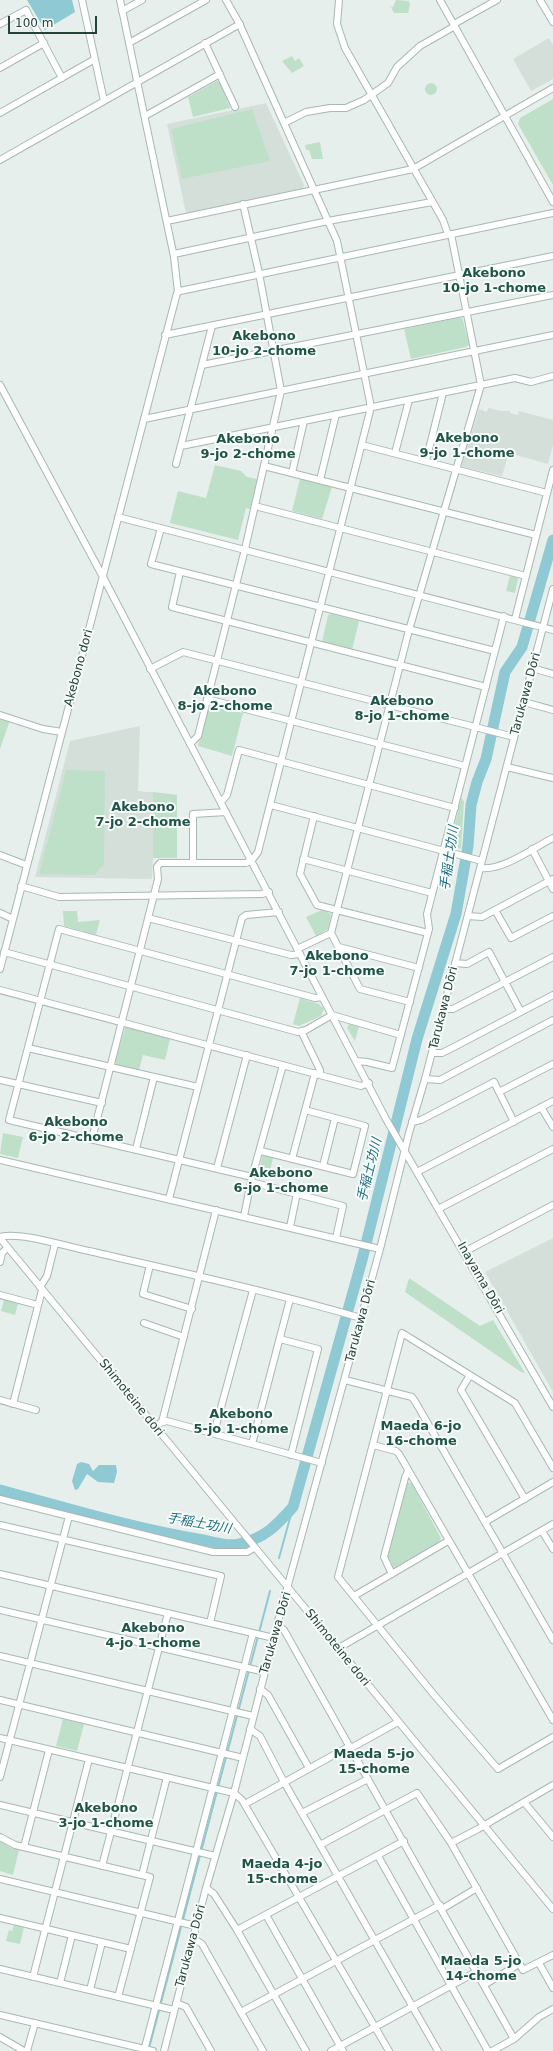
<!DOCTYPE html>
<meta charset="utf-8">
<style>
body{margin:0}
#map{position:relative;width:553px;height:2051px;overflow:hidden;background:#e6efeb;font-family:"DejaVu Sans",sans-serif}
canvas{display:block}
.scale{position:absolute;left:8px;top:16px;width:89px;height:18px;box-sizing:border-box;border:2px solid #24423a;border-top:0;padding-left:5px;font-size:12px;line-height:14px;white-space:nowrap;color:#24423a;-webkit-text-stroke:3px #f7fbf9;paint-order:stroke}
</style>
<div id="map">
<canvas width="553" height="2051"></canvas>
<div class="scale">100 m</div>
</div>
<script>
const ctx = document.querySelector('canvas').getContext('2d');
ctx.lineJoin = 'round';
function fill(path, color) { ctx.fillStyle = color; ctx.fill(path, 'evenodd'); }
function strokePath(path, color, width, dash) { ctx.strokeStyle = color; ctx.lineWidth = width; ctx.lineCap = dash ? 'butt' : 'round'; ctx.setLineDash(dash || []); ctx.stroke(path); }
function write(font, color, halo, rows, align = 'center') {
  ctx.font = font + ' "DejaVu Sans","Noto Sans JP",sans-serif'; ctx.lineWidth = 4; ctx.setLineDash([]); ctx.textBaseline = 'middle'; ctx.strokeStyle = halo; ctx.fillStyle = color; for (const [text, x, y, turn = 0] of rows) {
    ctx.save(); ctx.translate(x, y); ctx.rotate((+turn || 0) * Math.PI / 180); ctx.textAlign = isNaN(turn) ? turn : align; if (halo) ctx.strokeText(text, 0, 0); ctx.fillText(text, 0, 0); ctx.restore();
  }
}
fill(new Path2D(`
 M549 38 553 45V79L531 91 513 59Z
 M266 103 304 185 303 189 186 213 167 124Z
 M488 408 501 411H510V413L518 415 519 411 553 420V445L548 464 509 453 502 476 463 467 462 464 479 409 487 412Z
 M140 726 138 791 177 795V858H153L152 879 35 877 70 741Z
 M553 1238V1392L485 1272Z`), '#d4dfda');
fill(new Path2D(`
 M396 0 409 1 410 5 408 13H394L391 7H393Z
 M292 56 295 61 299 58 304 66 292 73 282 61Z
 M217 81 220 82 230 108 193 117 188 97Z
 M425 89a6 6 0 1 1 12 0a6 6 0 1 1-12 0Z
 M553 99V185L518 124 520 118Z
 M252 109 270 161 182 179 171 129Z
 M320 142 323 159H312L309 150H306L305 145Z
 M461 317 463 320 469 345 466 347 411 359 404 329Z
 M215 465 241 471 247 477 257 479 250 509 246 508 238 540 170 523 178 491 206 498Z
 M300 479 332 487 322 519 292 511Z
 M510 575 518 578 515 593 506 591Z
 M328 615 331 614 359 621 352 650 322 642Z
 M212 705 243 713 232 756 198 746 208 706Z
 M0 715 10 720 0 749Z
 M66 770 105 771 104 864 94 875 39 874Z
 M153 792 177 795V858H153Z
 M461 798 464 801 461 849 450 846Z
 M322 910 331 914 328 929 316 936 306 917Z
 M63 911H77L78 922 100 920 96 935 64 926Z
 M300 998 319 1004 324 1009 321 1016 299 1026 293 1024Z
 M349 1024 359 1027 355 1041 347 1028Z
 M127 1027 170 1039 165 1060 143 1055 139 1070 117 1065 115 1062 125 1028Z
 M3 1133 23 1137 18 1158 0 1154Z
 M265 1155 273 1158 270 1171 260 1168 262 1157Z
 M409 1278 480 1326 493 1320 525 1373 521 1372 405 1292Z
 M4 1300 18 1304 15 1315 1 1311Z
 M406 1481 412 1484 441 1538 439 1542 394 1568 387 1554Z
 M63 1719 84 1724 77 1751 56 1746Z
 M0 1841 11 1848 19 1850 13 1875 0 1871Z
 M14 1925 24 1927 20 1944 6 1941 9 1930 12 1931Z`), '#bfe0c8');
fill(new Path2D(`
 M27 0H72L75 12 45 30Z
 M81 1462 89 1464 93 1471 99 1465H116L117 1472 114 1483 98 1482 87 1474 78 1489 75 1490 72 1481 77 1464Z`), '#8ec9d4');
strokePath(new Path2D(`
 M279 1558 293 1507
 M149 2048 270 1591`), '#8ec9d4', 2);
strokePath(new Path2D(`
 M0 1490C67 1508 135 1529 203 1540 214 1542 228 1547 239 1544 265 1538 276 1526 293 1507L362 1260 417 1039 456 914 468 846 471 805 477 782 486 759 505 672 522 647 553 540`), '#8ec9d4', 11);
const minor = new Path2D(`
 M82 0 104 101
 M120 0 174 257 178 292
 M339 0 337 24 345 48 443 220 448 234
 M440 0 553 202
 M540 0 553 22
 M122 11 142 0
 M0 24 26 10 62 78
 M454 24 497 0
 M129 43 206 0
 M205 43 235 107
 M0 68 44 43
 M0 113 95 59
 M145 116 220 74
 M284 123 306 112 330 108H346L364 100 388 83 397 67 420 46 455 26
 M0 160 240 24
 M167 221 413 169 553 88
 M174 254 328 221 432 202
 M165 335 553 256
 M202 365 553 295
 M0 385 103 577 386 1119 553 1407
 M144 419 553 335
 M362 445 547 493
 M181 446 515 378 531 382 553 376
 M395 453 409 400
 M426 461 443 393
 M176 464 212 326
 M264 466 536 535
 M292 473 304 421
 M320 480 336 414
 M255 506 526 576
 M118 517 553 630
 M161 528 151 564 495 651
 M180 572 172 607 486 687
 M515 619 553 470
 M532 668 553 674
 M150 669 183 652 514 737
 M207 699 465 766
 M524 702 553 710
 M0 715 43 729 62 732
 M190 744 198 736 245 549 281 391 259 273 243 204
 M507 767 553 778
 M221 802 227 795 239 750 455 808
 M271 805 482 861
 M314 816 300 874 317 905 428 933
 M532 849 553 889
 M0 855 26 865
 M303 859 432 893
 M193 863V814L226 812
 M480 868C503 871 533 848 553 838
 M21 886 59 897 262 894 269 892
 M495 910 511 938 553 916
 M0 913 13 919
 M468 916 482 917 553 879
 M148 918 291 955 300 954
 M339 947 419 968
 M297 949 331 933
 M4 952 298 1032 306 1030 332 1015 401 1035
 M455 963 467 964 489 952 521 1012
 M0 969 177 293 180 291 553 213
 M0 990 361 1086 369 1083
 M410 1002 360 989 331 933 409 630 481 385 451 234
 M443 1009H453L553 957
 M301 1031 320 1070V1075
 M28 1048 198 1087
 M432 1053H442L454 1047 553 995
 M356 1061 367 1062 392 1068 429 929 427 914 504 616
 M425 1079 440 1080 553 1020
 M0 1080 102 1103
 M499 1092 553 1064
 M541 1107 553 1127
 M412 1122 421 1120 494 1082 514 1122
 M92 1139 158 879 157 867 160 863H246L252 860 258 852 370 411V402L337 241 239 23 226 0
 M136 1149 154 1077
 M261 1151 353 1174 365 1126 305 1110
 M292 1159 315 1073
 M0 1160 380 1249
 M323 1166 335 1118
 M217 1168 247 1055
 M417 1172 553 1101
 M252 1177 9 1120 59 929 315 998 322 997
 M251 1182 343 1206 336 1238
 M169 1199 242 918 246 915 279 912
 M440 1208 553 1149
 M244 1216 252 1177 283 1065
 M290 1227 297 1193
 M0 1237C19 1231 68 1247 89 1251 180 1272 272 1292 361 1318
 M0 1238 553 1909
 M464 1252 553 1205
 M0 1262 2 1253 7 1248
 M150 1265 143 1294 192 1309
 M40 1287 47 1276 55 1244
 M0 1295 38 1305
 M144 1323 184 1337
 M280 1339 318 1349 291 1455
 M470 1375 461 1390 525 1499
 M345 1380 412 1397 416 1403 553 1640
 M0 1400 36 1410
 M13 1404 42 1290
 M162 1422 216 1210
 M160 1423 167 1421 322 1463
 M214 1433 253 1290
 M252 1444 290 1299
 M373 1445 396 1451 399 1454 553 1720
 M553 1468 515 1403 402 1333 338 1577 435 1696 498 1769 553 1737
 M0 1499 213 1552H247L254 1548
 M485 1522 553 1482
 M0 1525 221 1576 210 1623
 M542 1531 553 1549
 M0 1574 274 1638
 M392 1574 384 1557 405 1478 408 1471
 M354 1596 448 1541
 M0 1610 265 1672
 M277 1625 284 1630 514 2039
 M337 1649 553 1524
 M0 1656 253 1716
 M260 1689 268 1695 309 1768
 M0 1700 243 1758
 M250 1729 260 1736 284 1782 438 2051
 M0 1738 234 1793 242 1800 389 2051
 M351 1748 398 1722
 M0 1777 69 1516
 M524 1802 553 1837
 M245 1804 350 1746
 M0 1805 215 1856
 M302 1813 368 1779
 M0 1837 15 1845 150 1877 118 1997
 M451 1843 478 1829 553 1785
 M320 1845 417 1793 451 1843 523 1970 553 1955
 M24 1847 49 1750
 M378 1856 488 2051
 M102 1866 168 1613
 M142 1875 167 1777
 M0 1879 196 1926
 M206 1888 214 1894 237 1930 306 2051
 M442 1909 477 1888
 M266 1915 343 2051
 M0 1918 131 1949
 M237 1930 404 1841
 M193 1938 202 1944 263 2051
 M539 1963 553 1988
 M0 1969 174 2010
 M33 1977 89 1759
 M60 1983 72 1935
 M484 1985 519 1964
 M90 1990 102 1942
 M176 2003 186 2007 211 2051
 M241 2012 440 1905
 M0 2015 153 2051
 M0 2037 24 2051
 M27 2051 35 2023
 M144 2051 253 1633
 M164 2051 206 1888 234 1793 277 1625 380 1249 409 1133 425 1079 553 589
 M331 2051 476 1972
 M492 2051 514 2039 539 2017 553 2009`);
strokePath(minor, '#a8b8b2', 8);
strokePath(minor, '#fff', 6);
write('12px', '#24423a', '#f7fbf9', [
 ["Akebono dori",79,668,-75],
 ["Tarukawa Dōri",526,694,-75],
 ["Tarukawa Dōri",444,1008,-76],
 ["Inayama Dōri",480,1278,60],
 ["Tarukawa Dōri",361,1321,-75],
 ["Shimoteine dori",131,1398,51],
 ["Tarukawa Dōri",276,1633,-74],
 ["Shimoteine dori",337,1648,51],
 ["Tarukawa Dōri",191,1946,-75]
]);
write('bold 13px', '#1f5548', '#f7fbf9', [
 ["Akebono",494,274],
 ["10-jo 1-chome",494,289],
 ["Akebono",264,337],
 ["10-jo 2-chome",264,352],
 ["Akebono",467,439],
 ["9-jo 1-chome",467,454],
 ["Akebono",248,440],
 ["9-jo 2-chome",248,455],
 ["Akebono",225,692],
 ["8-jo 2-chome",225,707],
 ["Akebono",402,702],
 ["8-jo 1-chome",402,717],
 ["Akebono",143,808],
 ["7-jo 2-chome",143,823],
 ["Akebono",337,957],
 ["7-jo 1-chome",337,972],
 ["Akebono",76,1123],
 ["6-jo 2-chome",76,1138],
 ["Akebono",281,1174],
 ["6-jo 1-chome",281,1189],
 ["Akebono",241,1415],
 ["5-jo 1-chome",241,1430],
 ["Maeda 6-jo",421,1427],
 ["16-chome",421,1442],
 ["Akebono",153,1629],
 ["4-jo 1-chome",153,1644],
 ["Maeda 5-jo",374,1755],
 ["15-chome",374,1770],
 ["Akebono",106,1809],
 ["3-jo 1-chome",106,1824],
 ["Maeda 4-jo",282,1865],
 ["15-chome",282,1880],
 ["Maeda 5-jo",481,1962],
 ["14-chome",481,1977]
]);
write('italic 13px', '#1c6f80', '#f7fbf9', [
 ["手稲土功川",450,858,-82],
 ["手稲土功川",370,1170,-76],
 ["手稲土功川",199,1524,10]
]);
</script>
